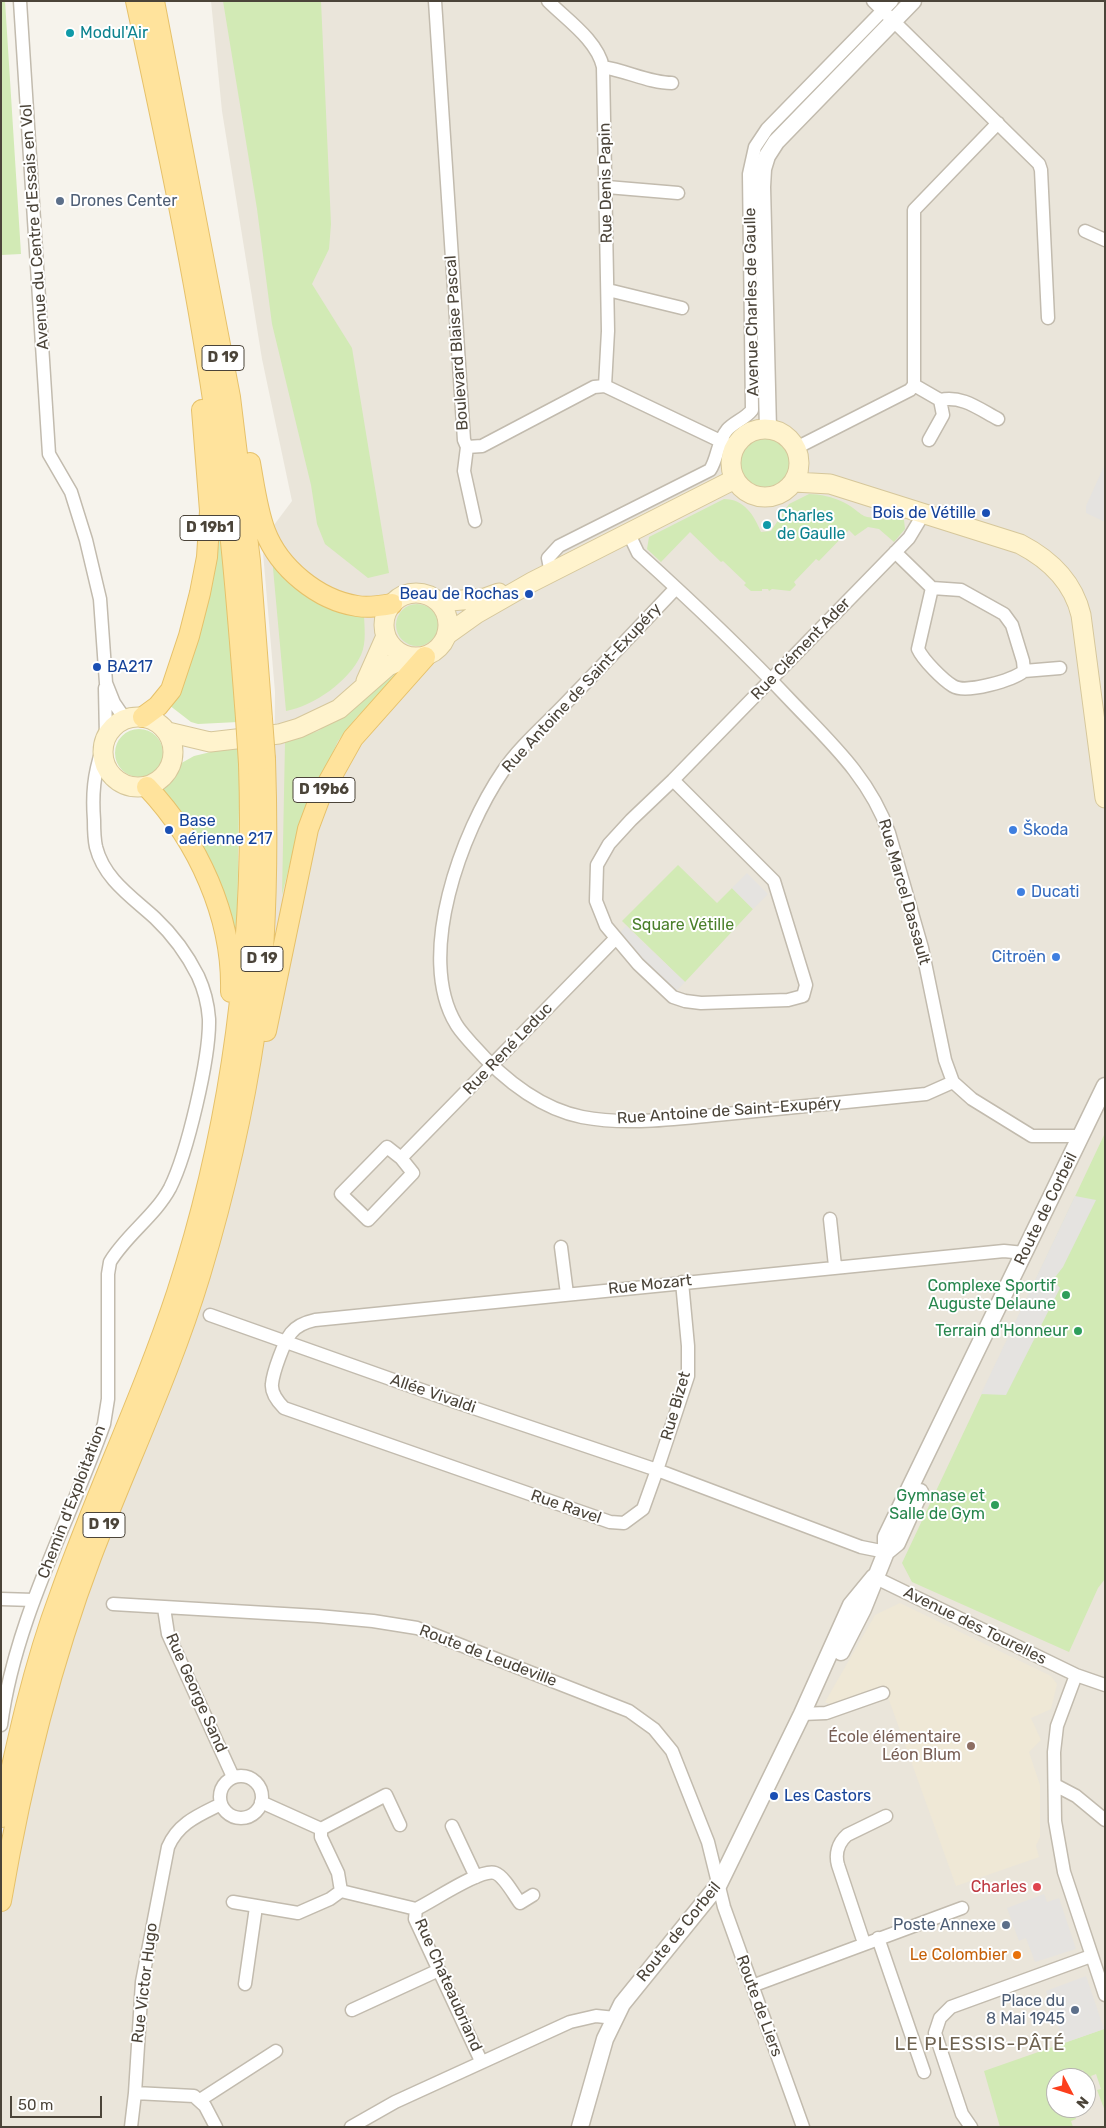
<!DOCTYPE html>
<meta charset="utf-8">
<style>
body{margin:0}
#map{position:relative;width:1106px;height:2128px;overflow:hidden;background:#f6f3ec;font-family:Rubik,sans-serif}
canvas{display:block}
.frame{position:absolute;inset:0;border:2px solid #4b4439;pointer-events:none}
.north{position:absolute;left:1046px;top:2068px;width:50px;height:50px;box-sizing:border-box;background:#fff;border:1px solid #b7b4b0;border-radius:50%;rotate:130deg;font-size:14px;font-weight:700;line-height:20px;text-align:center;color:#4b4439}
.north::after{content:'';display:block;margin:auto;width:18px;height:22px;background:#fc3f1d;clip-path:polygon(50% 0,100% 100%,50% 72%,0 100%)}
.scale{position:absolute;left:10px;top:2096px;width:92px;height:22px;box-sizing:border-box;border:2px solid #4b4439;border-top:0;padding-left:6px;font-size:15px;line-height:18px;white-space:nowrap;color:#4b4439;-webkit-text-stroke:4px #fff;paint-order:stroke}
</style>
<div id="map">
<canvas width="1106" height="2128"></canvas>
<div class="frame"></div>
<div class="north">N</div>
<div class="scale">50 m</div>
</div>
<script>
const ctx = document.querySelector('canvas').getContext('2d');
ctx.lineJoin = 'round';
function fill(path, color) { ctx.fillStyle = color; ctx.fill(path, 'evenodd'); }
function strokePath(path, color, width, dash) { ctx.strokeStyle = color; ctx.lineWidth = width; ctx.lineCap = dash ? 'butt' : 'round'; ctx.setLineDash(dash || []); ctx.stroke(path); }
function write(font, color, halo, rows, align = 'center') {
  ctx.font = font + ' Rubik,sans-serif'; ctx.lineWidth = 4; ctx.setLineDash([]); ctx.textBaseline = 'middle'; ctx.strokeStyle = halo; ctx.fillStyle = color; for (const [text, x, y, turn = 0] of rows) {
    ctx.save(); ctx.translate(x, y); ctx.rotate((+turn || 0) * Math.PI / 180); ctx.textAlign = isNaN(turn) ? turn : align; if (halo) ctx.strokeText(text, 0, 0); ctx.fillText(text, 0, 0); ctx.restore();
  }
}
fill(new Path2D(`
 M211 1H1105V2127H1V1904L9 1855 273 952 275 692 262 541 292 501 262 359 222 111ZM1056 2078H1086V2108H1056Z`), '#eae5da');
fill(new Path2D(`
 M900 1603 1051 1676 1057 1684 1051 1709 1031 1718 1041 1740 1029 1752 1040 1785V1837L1036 1846 1039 1857 956 1886 884 1686 832 1705 825 1702 875 1615Z`), '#efe8d6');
fill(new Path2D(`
 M1 1H5L21 254 1 255Z
 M223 1H321L331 224 329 249 312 284 352 348 389 573 368 578 325 544 317 524 311 485 272 324 257 209Z
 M740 462a25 25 0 1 1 50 0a25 25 0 1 1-50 0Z
 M809 494C820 494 833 497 843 502 861 510 862 524 884 514L904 520 905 529 894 542 879 529 868 527 855 536 849 530 819 561 816 559 794 582 796 585 790 591 772 589 769 591 768 589H762V591H751L744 585 746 583 723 561 721 562 690 532 661 562 647 549 649 537 724 499C744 499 754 515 761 532L771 531 789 504Z
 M221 529 238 722 198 724 191 722 169 705C202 654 211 589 221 529Z
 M272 557 364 612C364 626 367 642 361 655 349 681 314 706 286 711Z
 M396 625a21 21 0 1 1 42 0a21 21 0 1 1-42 0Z
 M390 672H401L356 718 338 741 299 828 282 895 285 742 318 731 332 722Z
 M115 753a24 24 0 1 1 48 0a24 24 0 1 1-48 0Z
 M240 745 237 935 226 900 162 791 175 776 178 765 194 756Z
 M678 865 717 903 732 888 753 909 685 982 622 921Z
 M1105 1133V1579L1098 1588 1069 1652 912 1582 902 1563Z
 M1104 2029 1105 2111 1097 2090 1101 2089 1096 2074 1091 2076 1093 2081 1088 2082 1083 2070 1066 2076 1067 2078H1056V2108H1072L1076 2119 1071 2121 1073 2127H1000L984 2071Z`), '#d2eab5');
fill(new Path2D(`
 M1105 464V522L1086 513V506Z
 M747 873 768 894 753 909 732 888Z
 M626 926 685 982 676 991 618 935Z
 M1075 1196 1096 1200 1063 1267 1053 1280 1060 1288 1006 1395 981 1394Z
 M1044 1894 1047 1902 1059 1898 1076 1949 1035 1962 1026 1938 1019 1941 1007 1908Z
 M1086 1976 1104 2029 1064 2043 1046 1991Z`), '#e5e3e0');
const minor = new Path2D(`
 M20 1 49 454 71 492 86 540 100 599 106 683 114 703 125 719
 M435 1 464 440 467 447 482 446 594 387 605 386 735 448
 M548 1C567 20 597 40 603 67L608 331 605 386
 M873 1 1039 164 1041 170 1048 318
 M603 67C627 71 650 83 672 83
 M607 187 678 193
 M1085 231 1105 240
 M608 290 682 308
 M914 385 940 400C962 395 979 409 998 419
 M929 440 943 415 940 400
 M467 447 464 471 475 521
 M796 448 910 390 914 385V210L998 123
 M628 532 638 553C690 600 742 649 791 701 830 742 870 778 889 833L922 948 945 1060 953 1082 972 1099 1032 1136H1081
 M895 552 932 588 961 590 1004 614 1012 625 1023 661 1024 671C1013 680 966 694 953 686 943 680 923 660 918 649L932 588
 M551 573 548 558 559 546 710 470C718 458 717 442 727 430 734 422 745 419 752 410L749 174 755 147 767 129 892 1
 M676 588C640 626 603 665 566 703 545 725 520 746 503 771 462 831 415 956 456 1024 460 1031 467 1038 472 1044 501 1077 538 1108 582 1117 629 1126 679 1118 726 1114 793 1107 859 1101 926 1094L953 1082
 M1024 671 1060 668
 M105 688 106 737
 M673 780 774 881 806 985 803 996 788 1000 701 1003 685 1001 673 997 638 964 606 926 596 901 597 865 609 844 631 820 673 780 909 538 924 513
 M387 1147 401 1158 413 1173 368 1220 341 1194Z
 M401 1158 615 939
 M830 1219 835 1266
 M561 1247 567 1294
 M210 1315 447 1399 657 1470 688 1376V1346L682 1282
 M886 1552 861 1547 657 1470 643 1509 624 1523 610 1522 284 1408C278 1402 271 1393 272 1384 273 1372 284 1342 291 1333 297 1325 306 1322 315 1320L1004 1251 1024 1253
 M874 1577 1076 1675 1105 1685
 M1 1599 34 1600
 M113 1604 318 1616 373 1621 417 1628 629 1711 654 1729 672 1751 708 1842 724 1907 803 2127
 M164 1608 168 1634 233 1777
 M1076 1675 1057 1726 1054 1752 1055 1821 1064 1872 1105 1995
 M802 1714 826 1713 883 1693
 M1 1725C15 1619 69 1523 104 1424L108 1399V1274L110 1262C126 1235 155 1216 170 1188 187 1154 210 1058 209 1019 208 1005 204 989 198 976 187 954 173 935 155 918 132 897 104 879 96 847 94 838 94 829 94 820 92 794 94 774 102 750
 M220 1797a21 21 0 1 1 42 0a21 21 0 1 1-42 0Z
 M1055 1785 1076 1796 1105 1820
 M261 1802 321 1829V1837L338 1873 341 1891 416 1909 415 1919 481 2061
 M452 1826 476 1877
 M321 1829 386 1795 400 1825
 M233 1902 298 1913 330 1899 341 1891
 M416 1909C432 1902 480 1868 495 1873 504 1876 514 1895 520 1903L533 1895
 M878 1938 924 2072
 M864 1943 838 1865C835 1854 838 1843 847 1835L886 1816
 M245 1984 256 1907
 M752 1986 962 1908
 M352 2010 439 1970
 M200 2100 276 2051
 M131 2127 135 2093
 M216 2127 205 2106 194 2096 135 2093 142 1982 168 1847C178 1823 199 1815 221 1804
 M351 2127 395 2102 570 2022 596 2016 615 2018
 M971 2127 962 2114 935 2033 940 2018 951 2007 1091 1956`);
const tertiary = new Path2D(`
 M768 429 762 187 763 169 767 156 776 142 913 1
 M886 1552V1537L1105 1086
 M841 1652 863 1609 886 1552 897 1543 920 1492
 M580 2127 605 2039 622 2004 719 1884 802 1714 851 1605 874 1577`);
const secondary = new Path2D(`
 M731 463a34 34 0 1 1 68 0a34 34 0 1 1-68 0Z
 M794 482 830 484 1020 544C1049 559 1073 581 1081 615L1105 798
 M384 625a32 32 0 1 1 64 0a32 32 0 1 1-64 0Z
 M439 602 485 598 499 593
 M448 634 476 614 532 582 735 479
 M366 681 386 636
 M103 752a35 35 0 1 1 70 0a35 35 0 1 1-70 0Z
 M168 732 210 742 279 734 299 728 339 709 388 666 409 657`);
const primary = new Path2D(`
 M136 1C165 135 194 270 214 406 230 510 238 614 246 718
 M154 1 230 397 250 561 262 719
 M250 463C254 485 257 510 265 531 279 568 318 600 357 606 369 608 380 606 392 604
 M143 717 158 706 171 690 189 636 200 593 207 557 210 511 202 410
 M147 787C198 841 233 917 231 992
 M266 1031 308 829 320 797 353 738 425 657
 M1 1817C17 1742 33 1667 60 1595 96 1493 143 1396 177 1293 233 1121 255 944 249 764
 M1 1901C21 1784 49 1668 91 1557 127 1463 171 1371 200 1275 224 1195 243 1114 255 1032 267 942 268 849 265 759`);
strokePath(minor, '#c2bbae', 15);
strokePath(tertiary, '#c2bbae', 19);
strokePath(secondary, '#d6c79b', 21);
strokePath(primary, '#e6c16a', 22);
strokePath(minor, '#fff', 12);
strokePath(tertiary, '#fff', 16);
strokePath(secondary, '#fff3cd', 19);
strokePath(primary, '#ffe39c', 20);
const primaryBridge = new Path2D(`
 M246 718 249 764
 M262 719 265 759`);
strokePath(primaryBridge, '#e6c16a', 22, []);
strokePath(primaryBridge, '#ffe39c', 20);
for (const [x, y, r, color] of [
 [70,33,5,"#0f9aa8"],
 [60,201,5,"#5c6f8a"],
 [986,513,5,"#1a4fb4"],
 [767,525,5,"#0f9aa8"],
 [529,594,5,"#1a4fb4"],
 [97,667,5,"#1a4fb4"],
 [169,830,5,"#1a4fb4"],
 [1013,830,5,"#3f7fe0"],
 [1021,892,5,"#3f7fe0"],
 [1056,957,5,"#3f7fe0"],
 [1066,1295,5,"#2e9e5b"],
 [1078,1331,5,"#2e9e5b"],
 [995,1505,5,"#2e9e5b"],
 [971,1746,5,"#8d6e63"],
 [774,1796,5,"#1a4fb4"],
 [1037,1887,5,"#e0444e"],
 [1006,1925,5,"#5c6f8a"],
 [1017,1955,5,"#e8710a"],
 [1075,2010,5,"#5c6f8a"]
]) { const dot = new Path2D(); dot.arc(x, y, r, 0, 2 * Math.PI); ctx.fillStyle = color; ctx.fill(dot); strokePath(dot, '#fff', 2); }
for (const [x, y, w] of [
 [223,358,42],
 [210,528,60],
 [324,790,62],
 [262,959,42],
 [104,1525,42]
]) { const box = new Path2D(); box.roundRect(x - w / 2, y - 12.5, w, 25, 4); ctx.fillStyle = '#fff'; ctx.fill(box); strokePath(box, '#4b4439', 1); }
write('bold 15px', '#4b4439', null, [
 ["D 19",223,358],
 ["D 19b1",210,528],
 ["D 19b6",324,790],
 ["D 19",262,959],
 ["D 19",104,1525]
]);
write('16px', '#0d838f', '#fff', [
 ["Modul'Air",80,33],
 ["Charles",777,516],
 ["de Gaulle",777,534]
], 'left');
write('16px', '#4b4439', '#fff', [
 ["Rue Denis Papin",606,183,-91],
 ["Avenue du Centre d'Essais en Vol",35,227,-94],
 ["Avenue Charles de Gaulle",752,302,-91],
 ["Boulevard Blaise Pascal",457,343,-94],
 ["Rue Clément Ader",801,649,-46],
 ["Rue Antoine de Saint-Exupéry",582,688,-47],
 ["Rue Marcel Dassault",904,892,74],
 ["Rue René Leduc",508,1049,-46],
 ["Rue Antoine de Saint-Exupéry",729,1111,-4],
 ["Route de Corbeil",1046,1209,-64],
 ["Rue Mozart",650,1285,-6],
 ["Allée Vivaldi",433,1394,19],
 ["Rue Bizet",676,1406,-74],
 ["Chemin d'Exploitation",72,1502,-69],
 ["Rue Ravel",566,1507,19],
 ["Avenue des Tourelles",975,1626,26],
 ["Route de Leudeville",488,1656,21],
 ["Rue George Sand",196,1693,66],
 ["Route de Corbeil",679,1932,-51],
 ["Rue Victor Hugo",145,1983,-83],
 ["Rue Chateaubriand",448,1985,66],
 ["Route de Liers",759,2006,70]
]);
write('16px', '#4e5e75', '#fff', [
 ["Drones Center",70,201,"left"],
 ["Poste Annexe",996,1925],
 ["Place du",1065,2001],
 ["8 Mai 1945",1065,2019]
], 'right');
write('16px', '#164399', '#fff', [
 ["Bois de Vétille",976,513,"right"],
 ["Beau de Rochas",519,594,"right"],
 ["BA217",107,667],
 ["Base",179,821],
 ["aérienne 217",179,839],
 ["Les Castors",784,1796]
], 'left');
write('16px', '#366cbe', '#fff', [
 ["Škoda",1023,830],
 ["Ducati",1031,892],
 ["Citroën",1046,957,"right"]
], 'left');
write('16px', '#4a7f2a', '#fff', [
 ["Square Vétille",683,925]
]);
write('16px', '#27864d', '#fff', [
 ["Complexe Sportif",1056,1286],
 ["Auguste Delaune",1056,1304],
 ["Terrain d'Honneur",1068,1331],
 ["Gymnase et",985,1496],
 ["Salle de Gym",985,1514]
], 'right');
write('16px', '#785e54', '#fff', [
 ["École élémentaire",961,1737],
 ["Léon Blum",961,1755]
], 'right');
write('16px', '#be3a42', '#fff', [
 ["Charles",1027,1887]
], 'right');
write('16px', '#c56008', '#fff', [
 ["Le Colombier",1007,1955]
], 'right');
ctx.letterSpacing = '1px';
write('19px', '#6e6250', '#fff', [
 ["LE PLESSIS-PÂTÉ",980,2045]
]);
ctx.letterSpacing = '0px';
</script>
